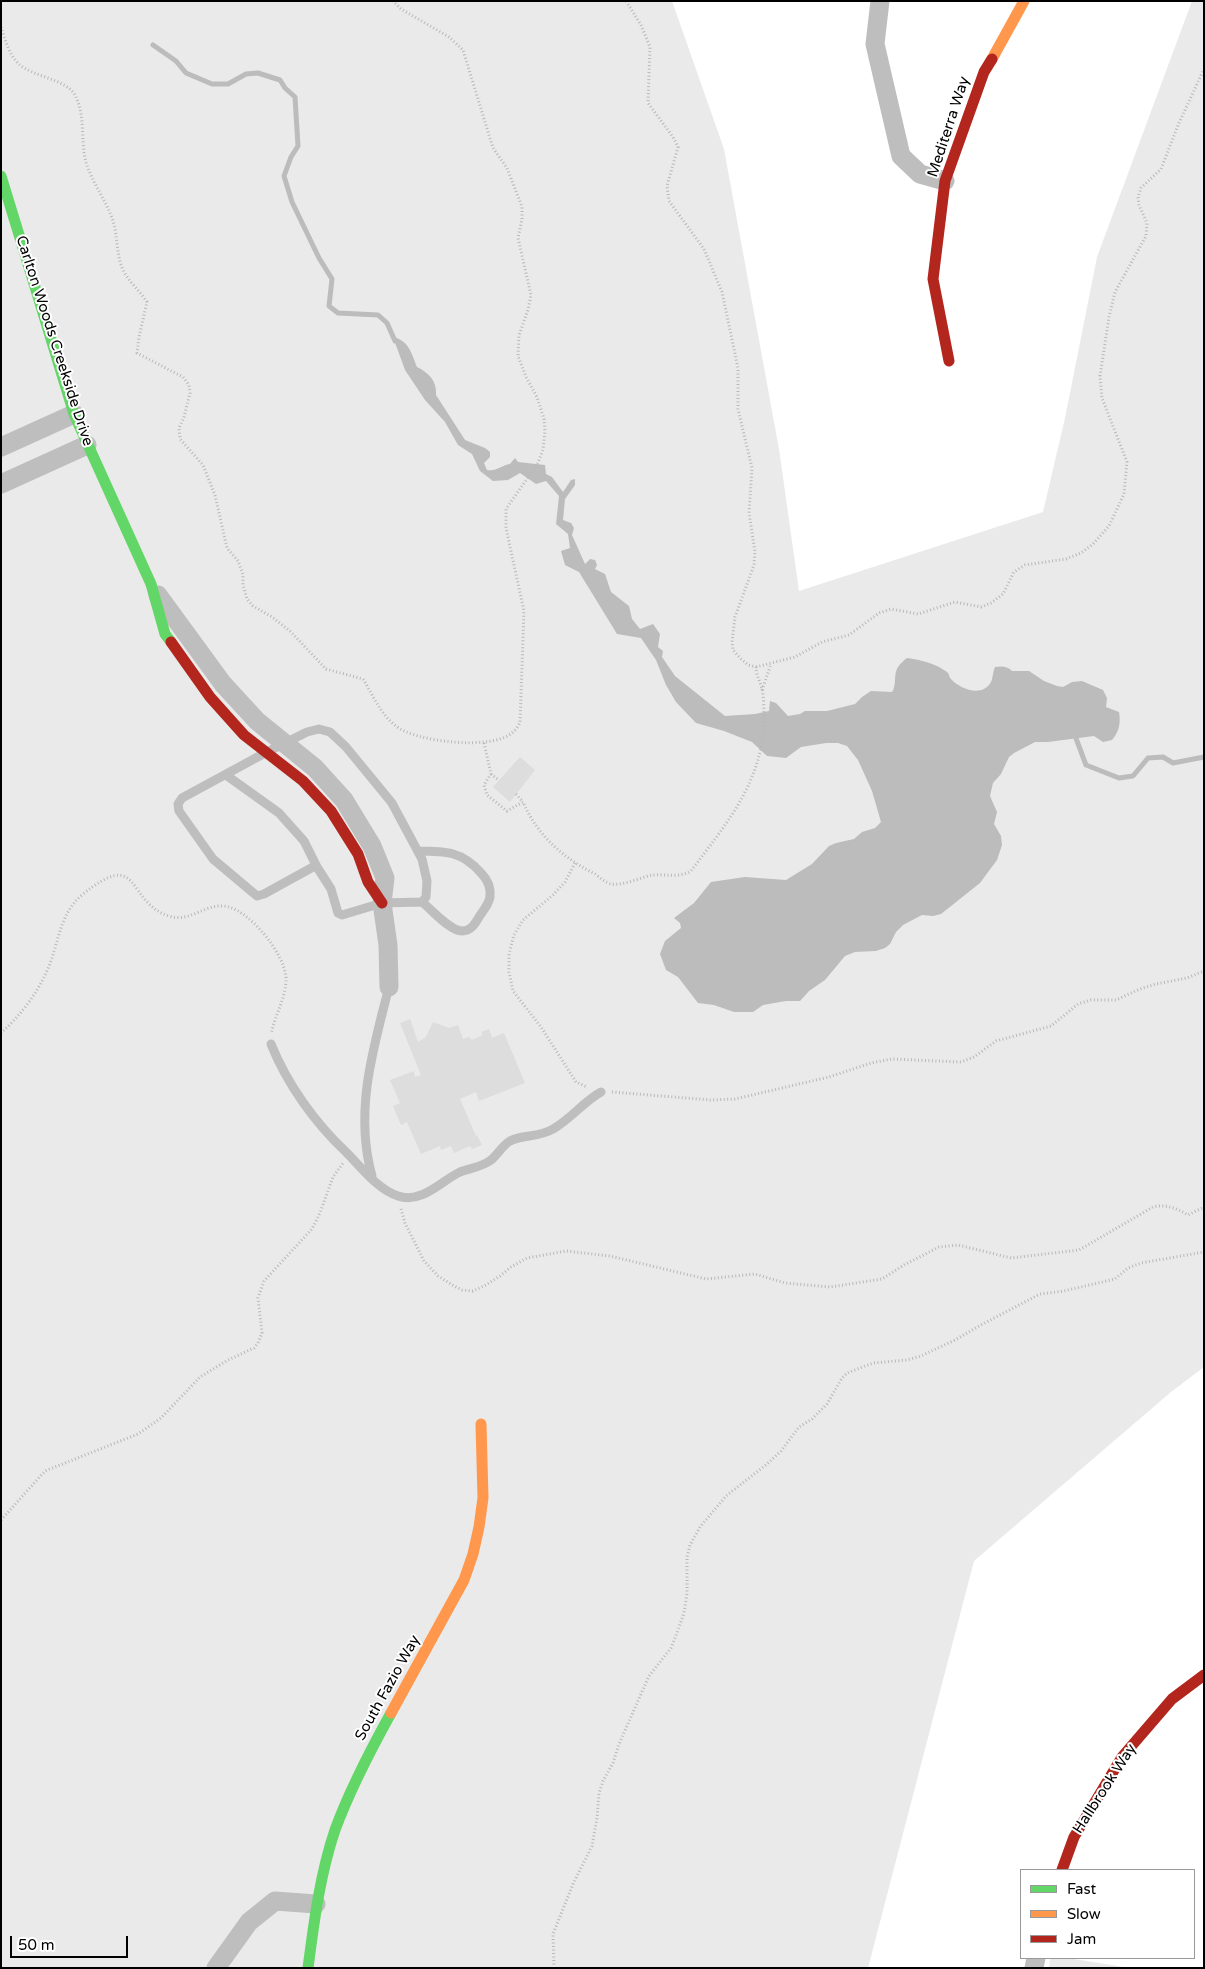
<!DOCTYPE html>
<style>
body{margin:0}
#map{position:relative;width:1205px;height:1969px;overflow:hidden;background:#fff;font-family:"Varela Round",sans-serif}
canvas{display:block}
.frame{position:absolute;inset:0;border:2px solid #000;pointer-events:none}
.legend{position:absolute;left:1020px;top:1869px;width:175px;height:90px;box-sizing:border-box;background:#fff;border:1px solid #999;margin:0;padding:6px 9px;list-style:none;font-size:15px;color:#000}
.legend li{display:flex;align-items:center;gap:10px;height:25px}
.legend b{width:25px;border:1px solid #999}
.scale{position:absolute;left:10px;top:1936px;width:118px;height:22px;box-sizing:border-box;border:2px solid #000;border-top:0;padding-left:6px;font-size:15px;line-height:18px;white-space:nowrap;color:#000;-webkit-text-stroke:4px #fff;paint-order:stroke}
</style>
<div id="map">
<canvas width="1205" height="1969"></canvas>
<div class="frame"></div>
<ul class="legend">
<li><b style="height:6px;background:#63d668"></b>Fast</li>
<li><b style="height:6px;background:#ff974d"></b>Slow</li>
<li><b style="height:6px;background:#b3261e"></b>Jam</li>
</ul>
<div class="scale">50 m</div>
</div>
<script>
const ctx = document.querySelector('canvas').getContext('2d');
ctx.lineJoin = 'round';
function fill(path, color) { ctx.fillStyle = color; ctx.fill(path, 'evenodd'); }
function strokePath(path, color, width, dash) { ctx.strokeStyle = color; ctx.lineWidth = width; ctx.lineCap = dash ? 'butt' : 'round'; ctx.setLineDash(dash || []); ctx.stroke(path); }
function write(font, color, halo, rows, align = 'center') {
  ctx.font = font + ' "Varela Round",sans-serif'; ctx.lineWidth = 4; ctx.setLineDash([]); ctx.textBaseline = 'middle'; ctx.strokeStyle = halo; ctx.fillStyle = color; for (const [text, x, y, turn = 0] of rows) {
    ctx.save(); ctx.translate(x, y); ctx.rotate((+turn || 0) * Math.PI / 180); ctx.textAlign = isNaN(turn) ? turn : align; if (halo) ctx.strokeText(text, 0, 0); ctx.fillText(text, 0, 0); ctx.restore();
  }
}
fill(new Path2D(`
 M1 1H672L724 149 779 449 799 591 1043 512 1065 418 1097 257 1192 1H1204V1367L1171 1392 974 1561 868 1968H1Z
 M1050 1958H1068L1130 1968H1049Z`), '#eaeaea');
fill(new Path2D(`
 M393 337C409 341 411 352 417 367 429 373 437 381 436 395L465 440 485 448 490 452V457L484 463 487 470C496 472 502 465 510 464L515 458 518 462 545 465 546 474 552 477 563 492 571 480 575 479V485L565 499 563 520 571 523 574 528 572 535 585 564 590 559 595 560 597 565 595 569 605 574 611 592 629 606 632 619 640 629 653 624 660 634 658 647 663 651 662 657 675 676 725 716 755 714 769 711 770 701 776 703 788 716 800 714 805 711H827L855 704 862 697 871 691 892 692C897 685 893 675 898 667 900 664 904 660 907 658 921 660 935 663 947 672 950 675 948 675 951 679 960 689 982 698 991 682 993 678 993 671 995 667 1002 666 1007 666 1012 671H1029L1044 681 1057 686 1063 687 1072 682 1082 681 1103 690 1107 698 1106 707 1119 712C1121 723 1119 732 1112 740L1103 742 1094 736 1048 742H1035L1014 753 1009 757 1001 774 993 783 990 796 997 812 994 824 1001 836 1002 845 997 860 980 883 941 914 933 916 922 915 903 925 896 932 890 944 885 948 876 951 855 952 845 956 825 980 809 991 800 1001H786L763 1005 753 1012H734L714 1005 698 1003 678 977 666 970 660 954 665 941 681 928 680 923 674 918 694 903 711 882 745 877 786 880 812 864 829 846 836 843 854 839 862 832 875 828 881 822 872 791 858 760 847 746 838 743H826L801 747 786 758 767 756 752 742 724 731 696 723 676 702 666 685 656 660 641 638 617 634 579 572 565 565 561 551 570 548 568 534 556 524 559 496 546 481 536 484 520 473 508 480 493 481 480 471 472 454 458 445 445 422 425 400 405 370Z`), '#bcbcbc');
strokePath(new Path2D(`
 M153 45 176 61 186 73 212 84H228L246 74 258 73 280 80 285 88 295 97 298 146 291 157 284 176 292 202 319 258 332 279 329 306 338 313 378 315 387 323 395 341
 M1074 733 1086 765 1119 778 1133 776 1148 758 1163 757 1173 763 1204 757`), '#bcbcbc', 5);
fill(new Path2D(`
 M520 757 535 770 510 802 493 787Z
 M410 1019 418 1042 426 1037 433 1022 449 1028 458 1025 463 1039 469 1037 472 1040 483 1035 481 1032 489 1029 492 1038 504 1033 525 1083 479 1101 476 1092 460 1099 476 1136 477 1135 482 1145 472 1149 470 1146 454 1153 451 1146 441 1150 440 1146 421 1154 407 1122 401 1125 393 1106 400 1103 390 1080 414 1071 415 1077 421 1075 400 1023Z`), '#ddd');
strokePath(new Path2D(`
 M1 27C5 39 9 55 19 64 33 77 66 79 75 95 85 113 81 138 85 158 90 179 102 194 110 213 119 232 115 255 124 272 130 283 140 291 147 302L139 337 137 353 183 377 189 385 190 393 184 417 179 428 180 439 203 465 215 495 227 548 238 561 243 574V585L247 599 253 606 272 617 290 631 326 669 363 679C373 695 380 714 396 726 415 742 494 751 513 732 516 730 518 726 520 723L524 611 506 528V509L538 463 543 450 545 431 544 419 537 397 526 377 518 356 519 335 528 310 531 295 518 238 522 219V207L507 168 493 148 463 50 449 37 401 9 393 1
 M756 667 795 657 822 642 849 635 879 613 891 609 918 614 955 602 981 607 991 603 1003 594 1014 572 1025 565 1066 559 1081 553 1093 544 1109 526 1124 494 1127 462 1102 398 1100 376 1109 317 1115 292 1146 236 1147 223 1139 205 1138 197 1141 188 1161 169 1179 123 1204 69
 M762 690 771 664
 M484 743 491 774 484 785 487 795 507 811 523 802C537 835 563 858 595 874 599 877 606 883 611 884 625 886 640 877 653 875 666 874 679 878 691 871 726 824 763 782 764 719 764 710 764 698 762 689 760 681 756 675 756 667L748 665 740 658 733 650 732 642 735 617 754 565 755 552 749 513 752 468 738 409V368L722 292 704 249 669 201 667 186 678 147 673 137 648 103 650 47 641 25 626 1
 M491 774 499 780
 M516 794 523 802
 M575 863 565 882 553 895 523 920 514 935 509 954V972L513 991 541 1027 576 1082 587 1087
 M1 1033C18 1018 37 994 46 973 59 946 58 915 82 895 142 846 125 902 169 916 189 923 203 905 223 906 248 907 286 955 286 979 286 998 275 1015 271 1034
 M612 1092 711 1100 735 1099 829 1077 871 1063 892 1059 961 1062 974 1057 996 1041 1051 1026 1078 1004 1091 1000H1116L1140 989 1156 984 1187 978 1204 971
 M401 1209 405 1223 424 1261 438 1276 454 1286 462 1290 473 1291 486 1285 500 1276 511 1267 527 1258 566 1251 610 1256 706 1279 755 1274 785 1283 830 1287 882 1279 904 1265 939 1247 958 1245 1011 1258 1079 1250 1153 1207C1166 1204 1176 1208 1188 1215L1204 1207
 M1 1520 45 1471 138 1434 161 1418 200 1377 228 1360 254 1348 258 1343 262 1333 258 1298 264 1281 312 1229 320 1213 333 1177 343 1163
 M554 1968 553 1934 573 1884 592 1846 597 1818 599 1793 603 1781 613 1763 619 1744 649 1676 671 1648 678 1630 684 1613 687 1594V1557L690 1545 700 1527 726 1496 767 1464 781 1451 799 1427 812 1419 827 1404 842 1378 847 1373 873 1363 907 1360 921 1356 955 1340 981 1325 1040 1294 1064 1291 1115 1279 1128 1268 1141 1263 1204 1252`), '#b8b8b8', 3, [1, 2.5]);
strokePath(new Path2D(`
 M319 729 330 732 346 747 392 803 422 859 427 881 426 897 422 902 382 903 342 915 338 913 331 889 317 867H313L264 894 257 896 213 859 179 811 178 804 182 798 265 753 307 732Z
 M226 775 279 813 304 841 317 867
 M418 851C445 851 462 851 481 873 487 879 491 888 490 897 489 904 483 911 479 917 475 924 471 931 462 931 450 931 432 910 422 902
 M271 1044C287 1084 315 1123 346 1152 361 1167 377 1189 398 1196 422 1204 441 1181 460 1172 470 1168 482 1167 491 1160 498 1154 502 1146 510 1141 523 1134 538 1138 553 1129 571 1119 583 1102 601 1092
 M372 1176C354 1112 373 1049 389 987`), '#bebebe', 9);
strokePath(new Path2D(`
 M880 1 875 44 901 156 920 174 945 181
 M1 447 74 414
 M1 484 87 445
 M158 595 223 684 257 721 315 768 344 800 372 846 385 878 382 903 388 945 389 987
 M216 1968 249 1922 275 1901 316 1904
 M1034 1968 1036 1958`), '#bebebe', 19);
strokePath(new Path2D(`
 M1 176 74 414 151 584 165 634 171 642
 M308 1968C314 1922 320 1874 335 1830 350 1789 370 1751 391 1713`), '#63d668', 11);
strokePath(new Path2D(`
 M992 59 1024 1
 M391 1713 464 1580 473 1554 479 1527 483 1498 481 1424`), '#ff974d', 11);
strokePath(new Path2D(`
 M949 361 933 279 945 181 984 72 992 59
 M171 642 210 697 244 735 303 781 331 811 358 854 368 882 382 903
 M1062 1870 1074 1837 1122 1757 1172 1699 1204 1675`), '#b3261e', 11);
write('15px', '#000', '#fff', [
 ["Mediterra Way",949,127,-72],
 ["Carlton Woods Creekside Drive",54,341,72],
 ["South Fazio Way",388,1688,-61],
 ["Hallbrook Way",1105,1789,-57]
]);
</script>
